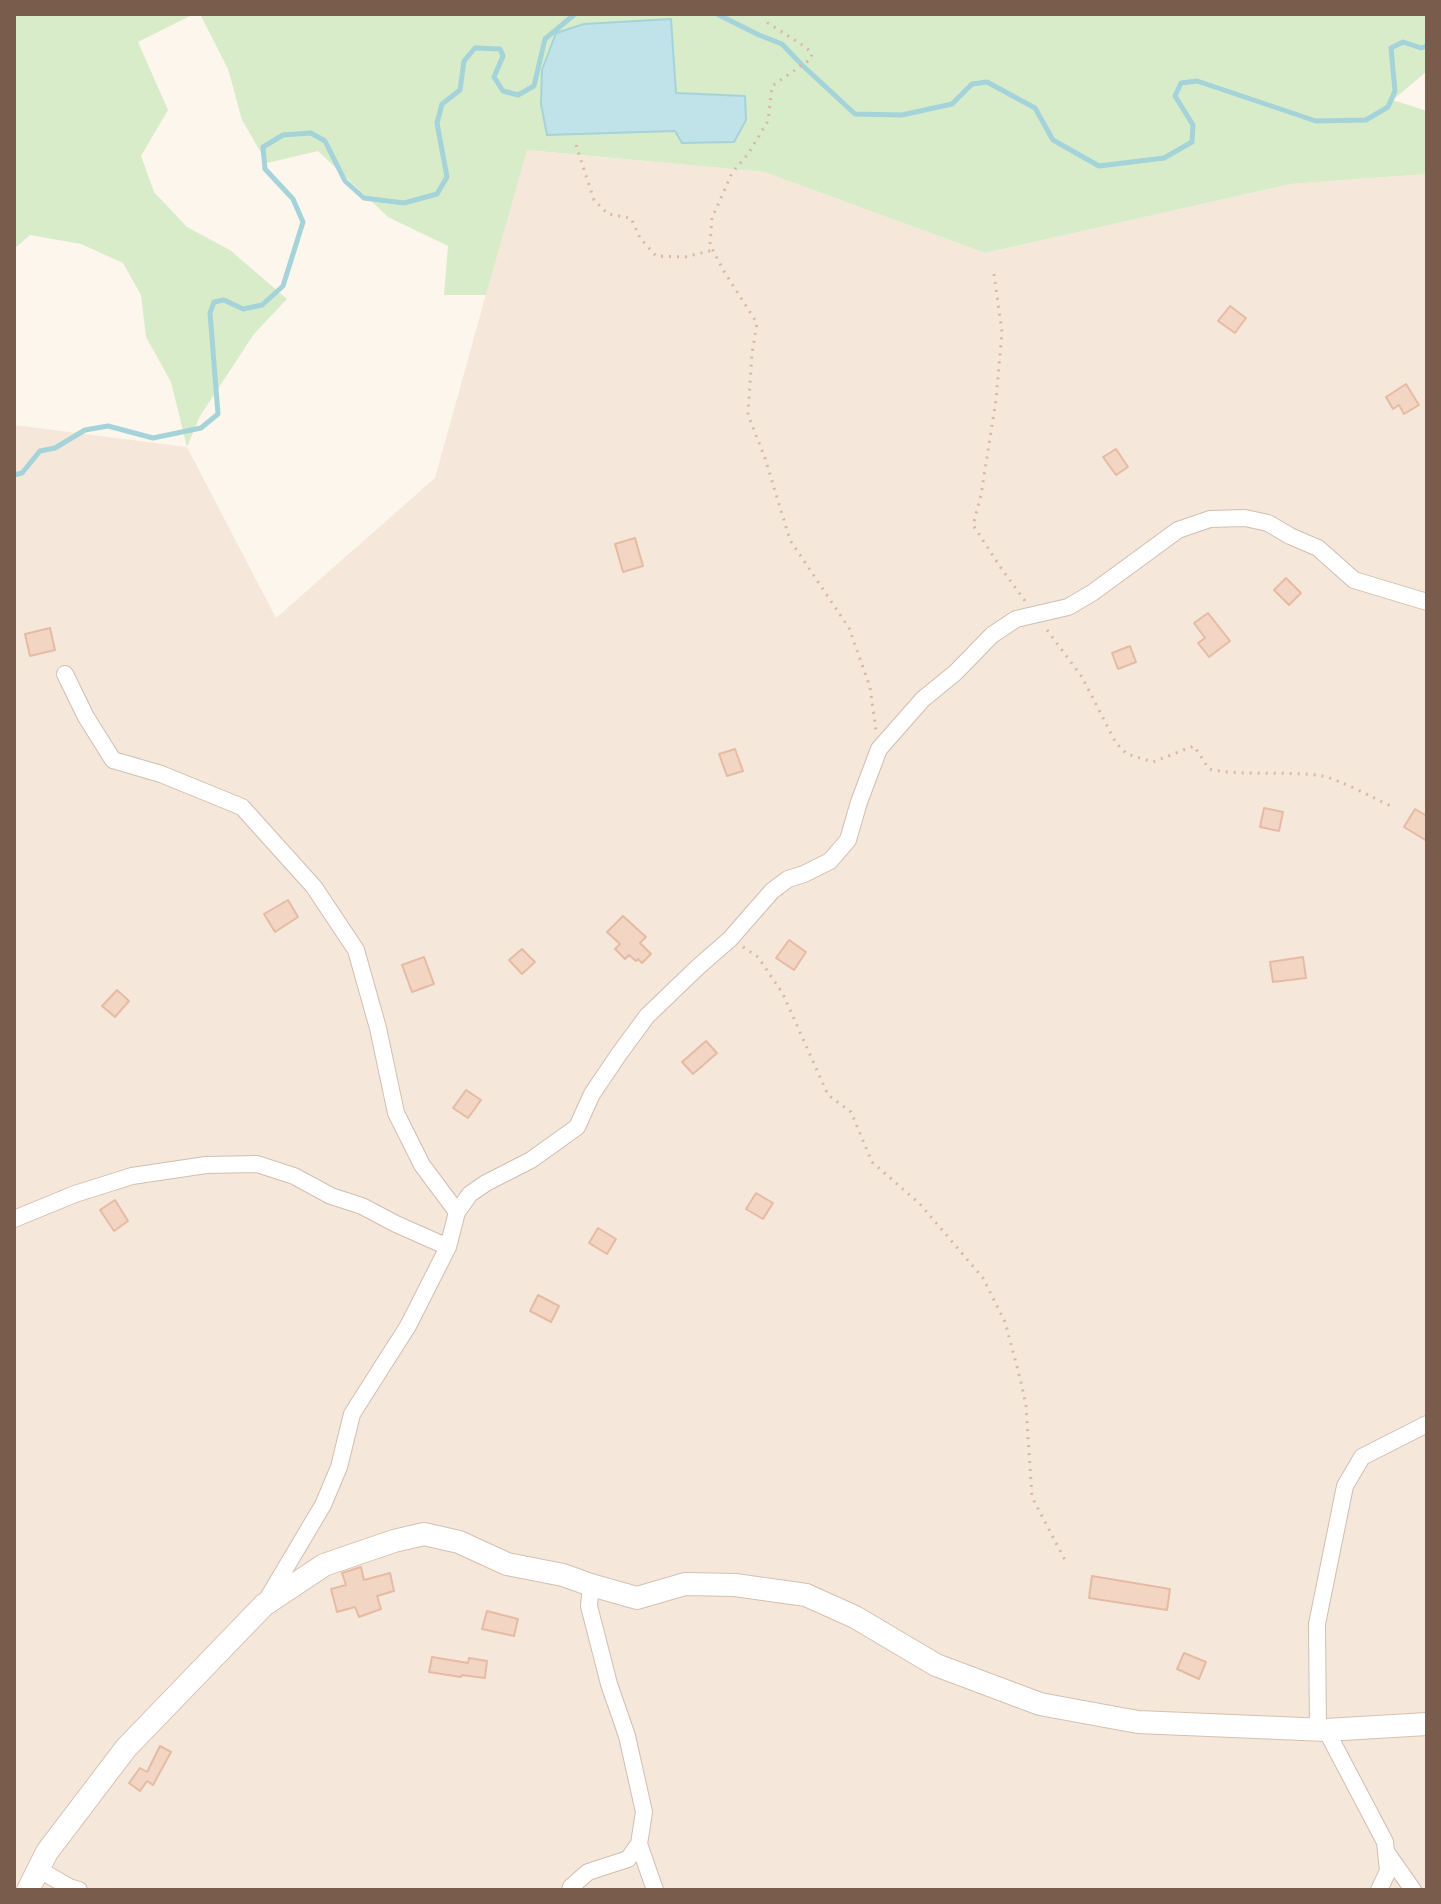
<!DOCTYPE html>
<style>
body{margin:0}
#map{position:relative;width:1441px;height:1904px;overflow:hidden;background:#fdf6ec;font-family:Inter,sans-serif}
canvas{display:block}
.frame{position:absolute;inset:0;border:16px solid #7a5c4d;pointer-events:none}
</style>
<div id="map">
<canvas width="1441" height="1904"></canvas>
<div class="frame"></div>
</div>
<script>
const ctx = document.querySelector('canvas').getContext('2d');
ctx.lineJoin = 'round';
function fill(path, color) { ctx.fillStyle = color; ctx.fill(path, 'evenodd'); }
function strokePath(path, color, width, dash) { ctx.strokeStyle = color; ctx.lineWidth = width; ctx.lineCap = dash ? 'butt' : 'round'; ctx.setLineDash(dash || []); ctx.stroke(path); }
fill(new Path2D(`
 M526 150 764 172 985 253 1291 184 1427 174V1890H14V425L187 447 276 618 435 478Z`), '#f5e8da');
fill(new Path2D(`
 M14 14H194L138 42 168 110 141 156 154 192 187 227 230 250 287 299 254 334 200 416 187 447 171 382 146 337 141 295 123 263 81 244 30 235 14 249Z
 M200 14H1427V71L1393 100 1427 111V174L1291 184 985 253 764 172 527 150 486 295H444L448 246 388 217 318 151 267 163 242 120 228 69ZM676 93 745 96 746 120 734 142 683 143 675 131Z`), '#d8ecc9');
const water = new Path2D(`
 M671 19 676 93 745 96 746 120 734 142 682 143 675 131 547 135 541 104 542 70 556 33 584 24Z`);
fill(water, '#bfe3e8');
strokePath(water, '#a5d3da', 2);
strokePath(new Path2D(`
 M717 14 759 35 782 44 802 65 855 114 902 115 952 104 972 84 987 82 1035 108 1053 140 1099 166 1164 158 1192 142 1193 125 1175 96 1181 83 1197 81 1316 121 1366 120 1388 107 1395 91 1391 48 1403 42 1421 48 1427 46
 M14 475 22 473 40 451 55 448 85 430 108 426 153 438 201 428 218 414 210 313 214 302 224 300 243 309 262 305 283 286 303 222 293 199 265 169 263 147 283 135 311 133 325 141 345 181 364 198 404 203 437 194 447 177 437 123 442 104 460 90 464 61 475 48 500 49 503 56 494 77 503 91 518 95 534 86 545 39 575 14`), '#a5d3da', 5);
const building = new Path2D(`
 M1230 306 1246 318 1235 333 1218 321Z
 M1406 384 1419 405 1404 414 1399 405 1393 409 1386 397Z
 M1116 449 1128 467 1116 475 1103 457Z
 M635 538 643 566 623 572 615 544Z
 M1286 578 1301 593 1289 605 1274 590Z
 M1208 613 1230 641 1209 657 1198 643 1205 638 1194 623Z
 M50 628 55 650 30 656 25 634Z
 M1130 646 1136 662 1118 669 1112 653Z
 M735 749 743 771 727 776 719 754Z
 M1264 808 1283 812 1279 831 1260 827Z
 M1415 809 1427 816V841L1404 827Z
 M288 900 298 917 275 932 264 914Z
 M623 916 646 937 640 943 651 954 642 963 638 959 636 961 629 955 625 959 615 949 620 944 607 932Z
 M789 940 806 952 794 970 776 958Z
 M522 949 535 962 522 974 509 960Z
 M424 957 434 984 412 992 402 965Z
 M1303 957 1306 978 1273 982 1270 962Z
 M117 990 129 1001 115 1017 102 1006Z
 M706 1041 717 1053 693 1074 682 1062Z
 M466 1090 481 1100 468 1118 453 1108Z
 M756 1193 773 1203 763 1219 746 1209Z
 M115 1200 128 1221 114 1231 100 1210Z
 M598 1228 616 1239 607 1254 589 1243Z
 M538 1295 559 1306 551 1322 530 1311Z
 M361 1567 364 1580 390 1573 394 1591 377 1596 381 1609 359 1617 355 1607 337 1612 331 1589 346 1585 342 1573Z
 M1092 1576 1170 1589 1167 1610 1089 1598Z
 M487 1611 518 1619 514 1636 482 1629Z
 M1184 1653 1206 1662 1199 1679 1177 1669Z
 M432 1657 468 1663 469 1658 487 1661 485 1678 462 1675 461 1677 429 1672Z
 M160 1746 171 1752 153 1785 147 1781 140 1791 129 1783 140 1768 147 1772Z`);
fill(building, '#f3d5c3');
strokePath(building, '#e6bba3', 2);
const street = new Path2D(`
 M65 674 86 717 113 760 161 774 242 807 314 887 356 950 378 1028 396 1113 422 1165 457 1212
 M14 1219 75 1194 132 1176 206 1165 257 1164 294 1176 331 1196 362 1206 396 1224 448 1247
 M266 1601 323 1505 339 1467 352 1414 408 1326 448 1247 457 1212 470 1194 486 1183 531 1160 577 1127 592 1094 619 1054 647 1016 698 967 730 939 772 891 788 879 804 874 830 861 848 840 859 802 879 749 923 699 955 673 992 635 1016 619 1068 607 1092 593 1178 530 1210 519 1245 518 1268 523 1290 536 1318 548 1354 580 1427 602
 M1318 1730 1317 1624 1345 1486 1362 1457 1427 1424
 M1326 1730 1385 1842 1388 1871 1379 1890
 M639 1844 655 1890
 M1387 1853 1413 1890
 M38 1869 69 1887 79 1890
 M570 1890 571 1887 588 1872 628 1859 639 1844 644 1812 627 1736 609 1684 589 1606 591 1585`);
const secondary = new Path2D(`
 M28 1890 47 1852 126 1748 264 1605 324 1565 394 1541 424 1534 459 1542 507 1564 563 1575 591 1585 637 1598 685 1584 735 1585 806 1595 855 1617 936 1665 1040 1704 1105 1716 1138 1722 1326 1730 1427 1724`);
strokePath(street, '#d1beb0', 18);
strokePath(secondary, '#d6c0b0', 24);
strokePath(new Path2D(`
 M768 14V23L804 46 812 53 811 59 772 86 768 121 748 154 732 173 712 218 710 245 725 273 757 323 752 353 748 415 765 458 790 540 849 628 870 687 876 730
 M576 145 594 200 608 214 631 218 640 238 656 256 685 257 713 250
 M994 274 1002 332 996 400 981 495 973 525 1001 568 1025 601
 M1047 630 1082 677 1116 743 1127 754 1153 762 1194 746 1209 769C1246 777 1285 770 1322 776 1339 779 1373 798 1391 806
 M743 947 758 957 783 994 828 1095 851 1112 872 1162 920 1204 983 1278 1005 1322 1021 1382 1026 1406 1032 1497 1065 1560`), '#d9b8a5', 3, [2, 6]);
strokePath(street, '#fff', 16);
strokePath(secondary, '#fff', 22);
</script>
